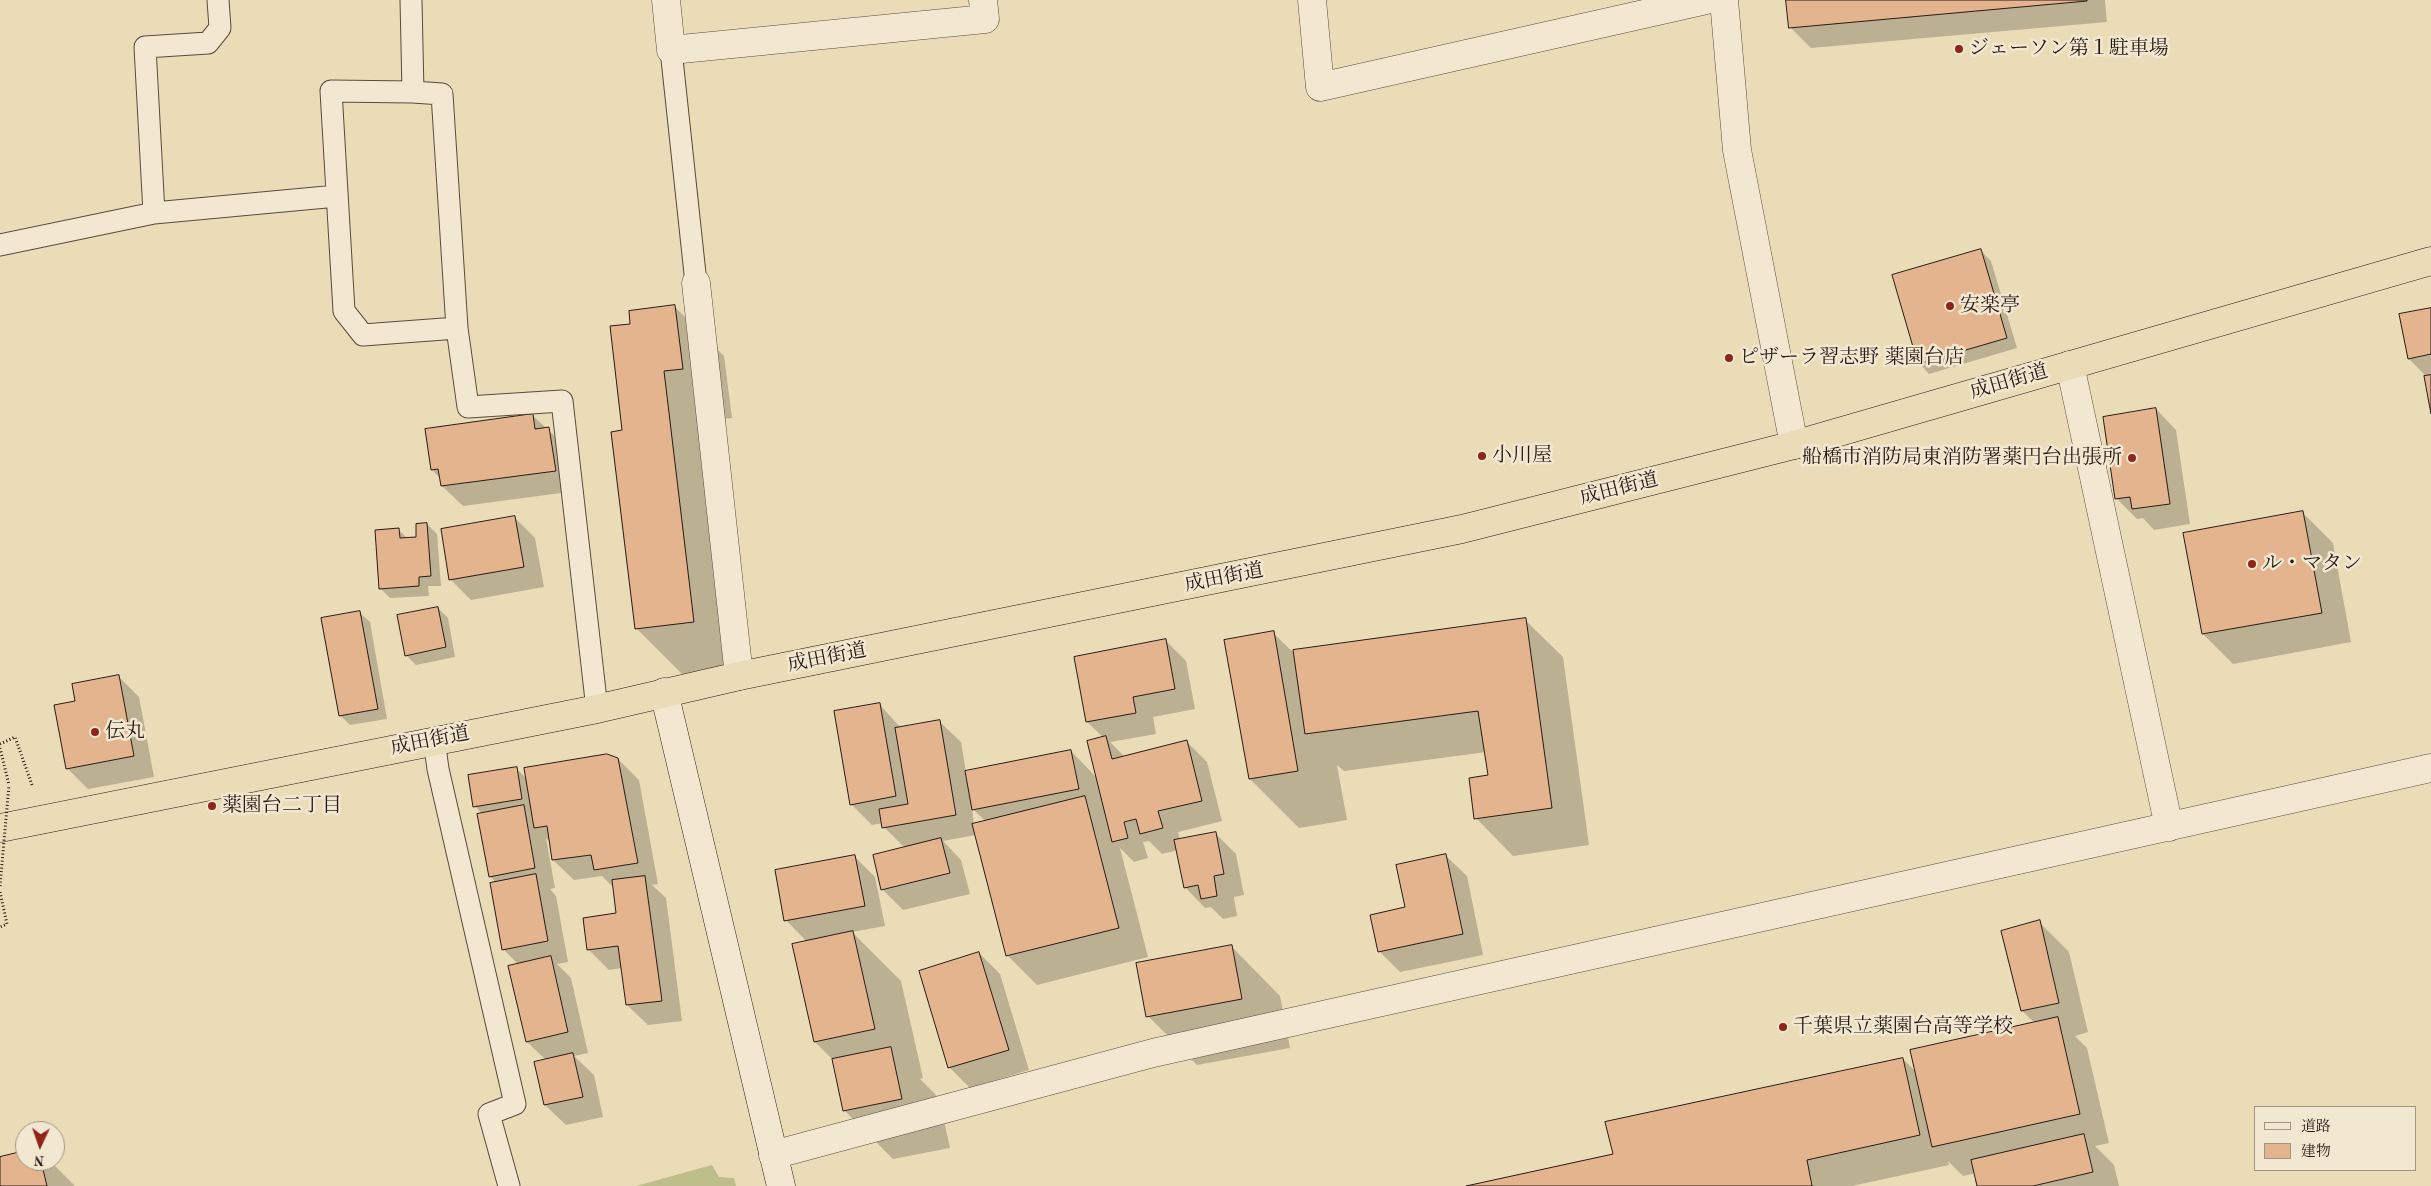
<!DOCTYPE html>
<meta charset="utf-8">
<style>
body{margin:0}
#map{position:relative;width:2431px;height:1186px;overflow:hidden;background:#ebdcb8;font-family:"Old Standard TT","Noto Serif JP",serif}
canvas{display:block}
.legend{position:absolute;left:2254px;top:1106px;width:162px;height:65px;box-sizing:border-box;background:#f2e8d1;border:1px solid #a19686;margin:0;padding:6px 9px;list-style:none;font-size:15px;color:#271a15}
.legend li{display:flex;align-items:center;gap:10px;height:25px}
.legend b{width:25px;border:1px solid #a19686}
.north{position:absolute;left:15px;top:1121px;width:50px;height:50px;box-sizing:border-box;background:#f2e8d1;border:1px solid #a19686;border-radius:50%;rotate:183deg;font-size:14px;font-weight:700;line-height:20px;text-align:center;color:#271a15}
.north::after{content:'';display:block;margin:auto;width:18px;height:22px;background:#8f2418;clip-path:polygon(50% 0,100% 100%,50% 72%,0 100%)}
</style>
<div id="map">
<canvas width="2431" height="1186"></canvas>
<ul class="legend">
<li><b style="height:6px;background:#f2e8d1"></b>道路</li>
<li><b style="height:14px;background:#e3b48e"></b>建物</li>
</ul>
<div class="north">N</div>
</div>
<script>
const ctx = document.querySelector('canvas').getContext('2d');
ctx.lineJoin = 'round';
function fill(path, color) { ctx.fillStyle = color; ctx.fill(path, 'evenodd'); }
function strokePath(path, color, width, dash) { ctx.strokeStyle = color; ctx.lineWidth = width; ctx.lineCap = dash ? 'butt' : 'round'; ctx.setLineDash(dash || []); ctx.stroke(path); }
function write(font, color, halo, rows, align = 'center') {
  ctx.font = font + ' "Old Standard TT","Noto Serif JP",serif'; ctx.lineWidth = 5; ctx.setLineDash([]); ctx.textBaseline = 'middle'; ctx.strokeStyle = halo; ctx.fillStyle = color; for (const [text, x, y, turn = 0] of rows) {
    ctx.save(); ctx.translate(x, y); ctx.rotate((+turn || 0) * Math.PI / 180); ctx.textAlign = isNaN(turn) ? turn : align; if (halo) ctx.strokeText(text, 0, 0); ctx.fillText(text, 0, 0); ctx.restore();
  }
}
fill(new Path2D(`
 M712 1165 719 1177 734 1178 736 1186H636Z`), '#bebe8a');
fill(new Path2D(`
 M1787 0H2105L2107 22 1811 48 1790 27Z
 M1981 251 1991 261 2017 348 1929 374 1919 363Z
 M675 307 724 356 732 418 712 420 742 670 685 677 636 628 624 431 632 325Z
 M2431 309V407L2427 377 2409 359Z
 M2156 409 2176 430 2190 524 2154 530 2143 518 2137 519 2117 499Z
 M533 416 569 449 576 491 463 506 442 486 441 479 432 470Z
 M2303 513 2333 543 2351 642 2233 664 2203 634Z
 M514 517 535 538 544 587 471 600 450 579Z
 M427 524 437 534 441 586H428L429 596 390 598 380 588 399 530 407 538H417Z
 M438 608 448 618 455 657 416 665 406 655Z
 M359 612 370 622 387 719 350 725 340 715Z
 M1525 620 1563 657 1589 845 1513 856 1476 818 1489 776 1486 752 1344 771 1337 765 1347 820 1299 828 1250 779 1273 633 1295 654Z
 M1166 641 1186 661 1195 709 1153 717 1156 734 1110 742 1125 757 1187 742 1207 762 1222 821 1178 832 1180 840 1216 834 1236 854 1244 895 1234 897 1237 916 1223 919 1211 907 1205 908 1185 887 1178 850 1162 854 1149 841 1143 842 1148 858 1134 862 1120 848 1148 957 1037 985 1007 955 976 835 943 841 961 860 970 894 903 910 883 890 874 856 905 848 884 827 883 823 872 825 851 804 880 705 901 728 940 722 961 742 966 772 1071 751 1097 778 1104 738 1087 722ZM972 808 986 822 974 825Z
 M118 676 139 697 154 777 88 789 68 769 76 702Z
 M618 759 639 780 658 884 652 885 666 898 682 1021 648 1025 627 1005 622 968 609 970 588 949 618 914 615 889 602 876 574 880 553 860 551 843 546 838 555 888 550 889 556 896 568 962 557 964 571 978 588 1053 574 1056 594 1075 603 1117 566 1125 545 1105 546 1060 527 1042 519 965 503 949 496 883 490 876 482 814 475 806 516 768 528 780Z
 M854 856 875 877 885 926 852 932 901 981 923 1078 920 1079 939 1098 950 1148 893 1159 844 1110 834 1061 815 1042 807 942 786 920Z
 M1446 856 1467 876 1483 955 1400 972 1379 951 1406 908Z
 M2039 922 2069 952 2088 1032 2075 1036 2087 1048 2109 1143 2095 1146 2114 1165 2119 1186H1978L1976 1173 1963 1176 1948 1161 1949 1165 1852 1186H1472L1614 1155 1903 1059 1917 1073 2035 1023 2022 1011 2002 931Z
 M1231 946 1280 996 1290 1048 1197 1065 1148 1016Z
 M979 953 1000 974 1029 1070 970 1088 949 1067Z
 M25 1152V1161H50L75 1186H0V1158Z`), '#0003');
const building = new Path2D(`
 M1786 0H2087V1L1789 28Z
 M1981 249 2007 338 1918 364 1892 275Z
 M675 305 683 369 664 371 694 622 635 629 611 432 622 430 610 326 630 324 629 311Z
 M2431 308V354L2408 359 2399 314Z
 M2431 375V414L2424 376Z
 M2156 408 2170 504 2132 509 2130 497 2115 499 2103 417Z
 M533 414 535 429 549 427 556 471 441 486 438 469 431 470 425 429Z
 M2303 511 2322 613 2202 634 2183 533Z
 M515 516 524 567 449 580 441 529Z
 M427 523 431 576 419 577V586L379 589 375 530 399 528 400 538 416 537V524Z
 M438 607 446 647 405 656 397 615Z
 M360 611 378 709 339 716 321 618Z
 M1526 618 1552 808 1474 819 1469 778 1488 775 1478 711 1305 734 1293 650Z
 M1274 631 1298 771 1249 779 1224 640Z
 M1166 639 1175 689 1133 697 1136 713 1086 722 1074 657Z
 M119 675 134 756 66 769 54 705 75 701 72 684Z
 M880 703 896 796 850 805 834 711Z
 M940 720 956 815 882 828 879 809 908 804 895 728Z
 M1106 736 1112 759 1187 740 1202 801 1158 811 1163 828 1140 834 1136 819 1124 822 1128 838 1112 842 1087 741Z
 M1071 750 1079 789 972 810 965 771Z
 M607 754 618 758 638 863 594 870 591 855 552 860 547 826 534 828 524 768Z
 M517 767 522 799 473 807 468 775Z
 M1085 796 1119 928 1006 956 972 824Z
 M524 805 535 868 489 877 477 814Z
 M1216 832 1224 874 1214 876 1217 896 1201 899 1198 885 1184 888 1174 840Z
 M941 838 950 873 881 890 873 855Z
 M1446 854 1463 934 1378 952 1370 915 1405 907 1396 865Z
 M855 855 865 906 784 921 775 870Z
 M536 874 548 941 502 950 490 883Z
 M645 876 662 1001 626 1005 618 946 587 950 583 918 616 913 612 880Z
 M2040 920 2059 1003 2021 1011 2001 931Z
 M853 931 875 1029 814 1042 792 944Z
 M1232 945 1242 999 1146 1017 1136 963Z
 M979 952 1009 1050 948 1068 919 971Z
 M551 956 568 1032 526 1042 508 966Z
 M2058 1017 2080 1114 1932 1147 1910 1050Z
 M891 1047 902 1099 843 1111 832 1059Z
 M573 1053 583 1097 544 1105 534 1062Z
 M1903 1058 1920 1135 1807 1160 1812 1186H1466L1613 1154 1605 1122Z
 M2084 1134 2093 1172 2033 1186H1977L1971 1160Z
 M25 1151V1161H41L47 1186H0V1157Z`);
fill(building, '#e3b48e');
strokePath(building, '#271a15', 1);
const lane = new Path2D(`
 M411 0 413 92 442 94 457 328 468 407 562 401 597 709
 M671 50 696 283
 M413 92 331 91 344 311 363 335 457 328
 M154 213 145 47 208 43 220 28 218 0
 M0 245 154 213 337 196
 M434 740 438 769 515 1104 489 1114 509 1186`);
const street = new Path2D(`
 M666 0 671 50 985 19 983 0
 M1312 0 1320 87 1706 0
 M1724 0 1737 150 1794 445
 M696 283 739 676
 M2070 365 2169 827
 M773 1155 1153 1053 2431 768`);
const secondary = new Path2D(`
 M664 692 781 1186`);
const highway = new Path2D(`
 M0 828 592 710 739 676 1462 529 1794 445 2431 261`);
strokePath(lane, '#584a3e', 23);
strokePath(street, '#584a3e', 29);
strokePath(secondary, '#271a15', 29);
strokePath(highway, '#271a15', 29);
strokePath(new Path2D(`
 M0 744 15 737 32 785
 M0 748 9 785
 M0 892 7 924 0 927`), '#271a15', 3, [1, 2.5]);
strokePath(lane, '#f2e8d1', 21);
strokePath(street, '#f2e8d1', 28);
strokePath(secondary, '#f2e8d1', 28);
strokePath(highway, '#ebdcb8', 28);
strokePath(new Path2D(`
 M0 886 9 785`), '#271a15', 3, [1, 2.5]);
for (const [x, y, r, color] of [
 [1959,49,5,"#8f2418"],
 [1950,306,5,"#8f2418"],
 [1729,358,5,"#8f2418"],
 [1482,456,5,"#8f2418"],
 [2132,458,5,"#8f2418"],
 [2252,564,5,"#8f2418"],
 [95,732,5,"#8f2418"],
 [212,806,5,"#8f2418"],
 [1783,1027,5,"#8f2418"]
]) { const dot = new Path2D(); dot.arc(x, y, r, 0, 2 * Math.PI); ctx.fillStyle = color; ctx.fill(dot); strokePath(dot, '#f2e8d1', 2); }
write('20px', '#271a15', '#f2e8d1', [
 ["ジェーソン第１駐車場",1969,49],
 ["安楽亭",1960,306],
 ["ピザーラ習志野 薬園台店",1739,358],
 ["小川屋",1492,456],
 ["船橋市消防局東消防署薬円台出張所",2122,458,"right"],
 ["ル・マタン",2262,564],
 ["伝丸",105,732],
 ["薬園台二丁目",222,806],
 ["千葉県立薬園台高等学校",1793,1027]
], 'left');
write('20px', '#271a15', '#f2e8d1', [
 ["成田街道",2009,382,-16],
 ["成田街道",1619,489,-14],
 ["成田街道",1224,578,-11],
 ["成田街道",827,658,-11],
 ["成田街道",430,741,-11]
]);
</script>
